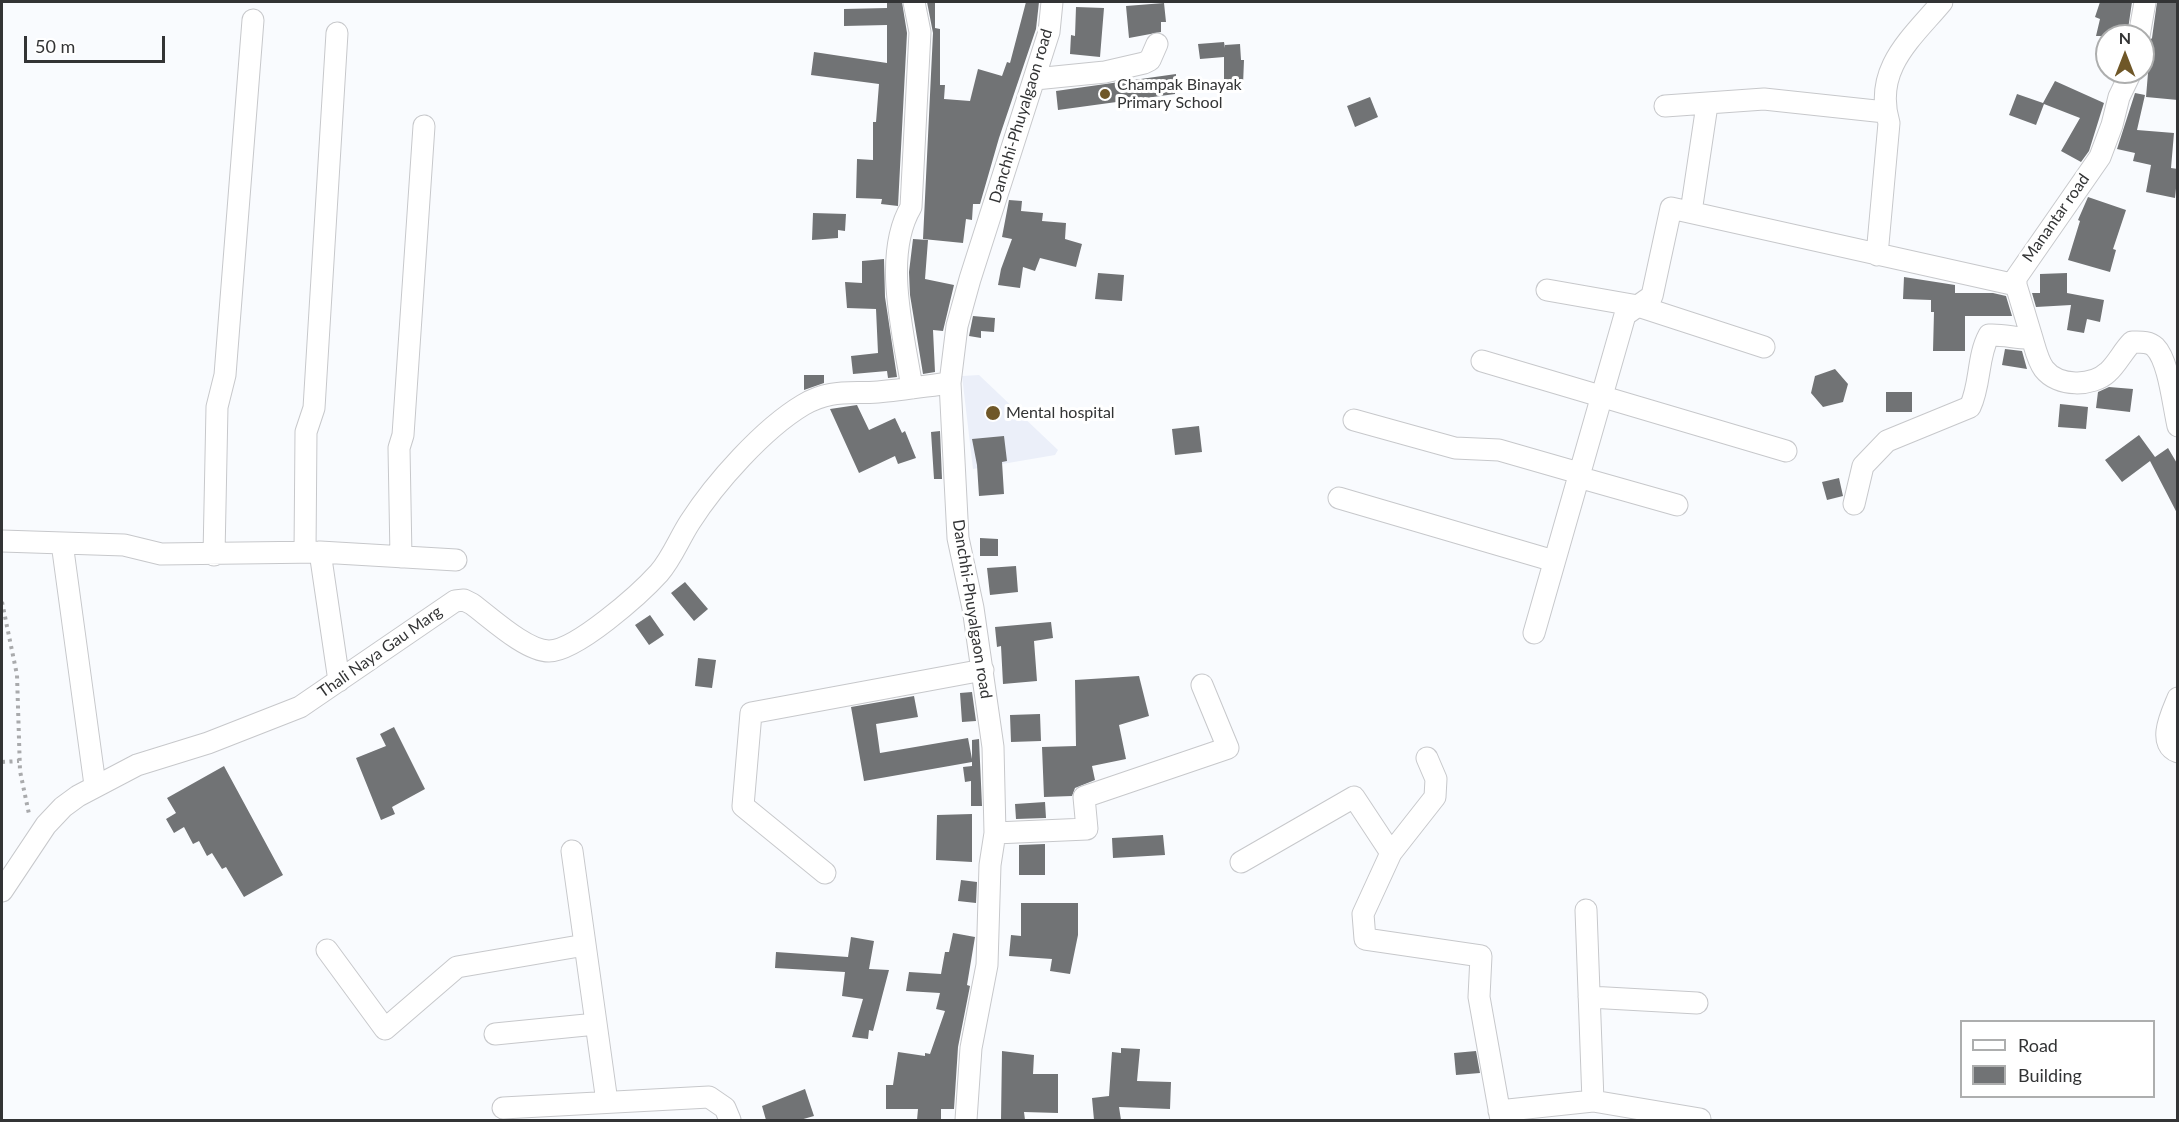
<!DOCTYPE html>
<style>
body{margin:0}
#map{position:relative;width:2179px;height:1122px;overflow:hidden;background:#f9fbfe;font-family:Lato,sans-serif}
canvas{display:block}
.frame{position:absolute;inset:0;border:3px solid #333435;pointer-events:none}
.legend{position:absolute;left:1960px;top:1020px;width:195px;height:78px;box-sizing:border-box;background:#fff;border:2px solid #adaeae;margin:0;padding:8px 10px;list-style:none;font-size:18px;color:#333435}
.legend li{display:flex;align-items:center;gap:12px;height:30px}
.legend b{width:30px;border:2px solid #adaeae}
.north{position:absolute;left:2095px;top:24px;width:60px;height:60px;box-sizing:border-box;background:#fff;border:2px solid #adaeae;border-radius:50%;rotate:0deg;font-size:16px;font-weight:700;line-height:24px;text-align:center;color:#333435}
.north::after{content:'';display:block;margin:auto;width:21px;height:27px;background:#6f5728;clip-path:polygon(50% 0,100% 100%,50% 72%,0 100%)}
.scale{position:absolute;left:24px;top:36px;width:141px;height:27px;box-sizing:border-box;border:3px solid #333435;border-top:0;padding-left:8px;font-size:18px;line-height:21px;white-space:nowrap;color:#333435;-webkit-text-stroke:4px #fff;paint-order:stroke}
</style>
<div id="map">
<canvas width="2179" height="1122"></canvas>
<div class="frame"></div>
<ul class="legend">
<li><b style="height:8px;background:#fff"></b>Road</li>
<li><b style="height:16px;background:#717375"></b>Building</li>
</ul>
<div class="north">N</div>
<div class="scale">50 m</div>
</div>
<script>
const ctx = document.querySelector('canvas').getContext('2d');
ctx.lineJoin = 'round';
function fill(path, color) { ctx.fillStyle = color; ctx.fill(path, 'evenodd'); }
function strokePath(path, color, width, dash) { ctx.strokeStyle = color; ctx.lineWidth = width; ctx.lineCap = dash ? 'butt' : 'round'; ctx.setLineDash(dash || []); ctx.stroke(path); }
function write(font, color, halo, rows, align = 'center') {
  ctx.font = font + ' Lato,sans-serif'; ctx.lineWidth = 6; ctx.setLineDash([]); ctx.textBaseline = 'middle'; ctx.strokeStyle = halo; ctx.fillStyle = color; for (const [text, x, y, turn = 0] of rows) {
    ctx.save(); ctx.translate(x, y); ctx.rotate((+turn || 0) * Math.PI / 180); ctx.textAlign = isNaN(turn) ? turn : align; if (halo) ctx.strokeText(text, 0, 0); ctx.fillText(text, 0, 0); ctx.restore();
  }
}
fill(new Path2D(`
 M979 375 1058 450 1055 455 973 469 962 376Z`), '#ebeff9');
fill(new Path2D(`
 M887 2H902L907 33 898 206 881 204 882 199 856 198 857 159 873 160V122H876L879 84 811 75 814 52 887 63V25L844 26V9L887 8Z
 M927 2H935V28L940 29V85H945L944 99 970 101 978 69 1002 76 1007 62 1010 63 1026 2H1039L1036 29 999 138 980 204H973L972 220 966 219 963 243 923 239 933 33Z
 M2100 2H2132L2127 36H2096L2100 19 2095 17Z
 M2157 2H2178V100L2146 97 2149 61 2143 60V48L2152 38Z
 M1164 3 1166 22H1161V32L1129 38 1126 6Z
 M1076 7 1104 8 1100 57 1070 54 1071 35 1075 36Z
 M1224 42 1225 48V45L1240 44 1241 60H1244L1243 85 1224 84V57L1200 59 1198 44Z
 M1176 74 1175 94 1058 110 1056 91Z
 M2055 81 2104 103 2089 151 2081 162 2061 151 2080 118 2044 104 2036 125 2009 115 2017 94 2043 103Z
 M2135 93 2145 95 2137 130 2174 133 2171 168 2178 169 2175 198 2146 192 2151 165 2133 161 2135 153 2117 149Z
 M1370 97 1378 117 1355 127 1347 106Z
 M2088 197 2126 210 2113 249 2116 250 2110 272 2068 260 2080 221 2078 220Z
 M1009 200 1022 201 1021 211 1043 213 1042 221 1066 223 1065 239 1082 244 1076 267 1040 258 1035 271 1023 267 1020 288 998 285 1001 269 1012 239 1002 237Z
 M813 213 846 214 845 231 838 230V238L812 240Z
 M913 239 928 240 925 279 954 285 943 331 933 330 935 372 923 374 910 295 909 272Z
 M884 259 885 297 897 377 888 378 887 371 853 374 851 356 878 353 876 309 847 308 845 282 862 283V261Z
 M1098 273 1124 275 1122 301 1095 299Z
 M2067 273V293L2104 300 2100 322 2087 319 2084 333 2067 330 2071 305 2036 307 2032 293H2040V274Z
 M1904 277 1955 285V293H1993L2006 296 2012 316H1965V351H1933L1934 312H1931V300L1903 299Z
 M973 316 995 318 994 332 981 331V338L969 336Z
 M2005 349 2022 351 2027 369 2002 365Z
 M1835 369 1848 384 1843 402 1823 407 1811 393 1815 376Z
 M804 375H824V383L804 390Z
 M2109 387 2133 389 2130 412 2096 408 2098 392Z
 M1886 392H1912V412H1886Z
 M2060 404 2088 407 2086 429 2058 427Z
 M857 405 869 430 895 418 902 433 905 431 916 458 898 464 895 456 859 473 830 409Z
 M1199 426 1202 452 1175 455 1172 429Z
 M940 431 942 479H934L931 432Z
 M2139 435 2155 457 2168 448 2178 465V515L2150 461 2122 482 2105 460Z
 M1004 436 1007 461 1002 462 1004 494 979 496 977 465 972 439Z
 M1839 478 1843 496 1827 500 1822 482Z
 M980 538 998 539V556H980Z
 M1016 566 1018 592 990 595 987 568Z
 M685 582 708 609 694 621 671 593Z
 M650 615 664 635 649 645 635 625Z
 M1051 622 1053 638 1034 641 1037 681 1003 684 1001 646 997 647 995 627Z
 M698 658 716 660 712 688 695 686Z
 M1139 676 1149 716 1119 725 1126 759 1092 766 1095 780 1075 788 1072 796 1044 797 1042 747 1076 746 1075 680Z
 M972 692 976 721 962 722 960 693Z
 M914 696 918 717 876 724 880 753 968 738 972 759V740L979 739 982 806H971V781L965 782 963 767 972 766V762L864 781 851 707Z
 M1040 714 1041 741 1011 742 1010 715Z
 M394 727 425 789 392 807 395 814 381 820 356 758 386 746 380 734Z
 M224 766 283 875 244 897 226 867 222 869 212 853 207 856 199 841 193 844 184 827 174 833 166 819 176 813 167 798Z
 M1045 802 1046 818 1016 819 1015 804Z
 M972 814V862L936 860 937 815Z
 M1163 835 1165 855 1113 858 1112 838Z
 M1045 844V875H1019V845Z
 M961 880 977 882 976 903 958 901Z
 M1021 903H1078V935L1070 974 1050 971 1052 959 1009 956 1011 935 1021 936Z
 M953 933 975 937 967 985 970 986 958 1047 954 1109H941V1120H917L918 1109H886V1085H893L898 1052 925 1056V1053L930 1054 945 1011 936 1009 940 993 906 991 909 972 941 974 945 952H949Z
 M851 937 874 941 869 969 889 970 873 1031 869 1030 868 1039 852 1037 863 999 842 996 845 972 775 968 776 952 848 957Z
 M1121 1048 1140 1049 1137 1081 1171 1082 1170 1109 1119 1107 1121 1120H1094L1092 1098 1109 1096 1112 1052 1121 1053Z
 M1002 1051 1034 1055 1033 1074H1058V1113L1024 1112 1025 1120H1001Z
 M1476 1051 1480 1073 1456 1075 1454 1053Z
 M805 1089 814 1116 800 1120H766L762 1106Z`), '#717375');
const minor = new Path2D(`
 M2139 36 2145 2
 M1035 79 1105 72 1144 63 1150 60 1157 44
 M1665 106 1764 99 1885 112
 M1691 212 1707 105
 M1877 255 1889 123C1873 69 1911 39 1942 2
 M1547 290 1638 306 1764 347
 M2032 338C2035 348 2038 361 2044 369 2058 387 2092 387 2108 372 2117 364 2123 351 2132 342 2140 342 2149 341 2155 347 2169 361 2173 405 2178 426
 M1482 361 1786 451
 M912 388C904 335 882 256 911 207L920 32 914 2
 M1354 420 1455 448 1499 450 1579 473
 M1578 477 1677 505
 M1339 498 1554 561
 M1854 504 1863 466 1887 441 1970 407C1981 384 1977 357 1989 335 2004 334 2018 339 2032 338L2016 285V278L2100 157 2112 125 2119 97 2131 72
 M2 541 124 545 161 554 320 552 456 560
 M62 543 95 785
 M305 552 306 432 314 408 337 33
 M320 552 339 681
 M214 555 217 407 225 375 253 20
 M401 557 399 448 403 435 424 126
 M1534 633 1625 315 1652 296 1671 208 2016 285
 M2178 698C2172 713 2156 744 2178 752
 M1427 758 1436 779 1435 797 1391 853 1363 914 1365 939 1481 956 1479 997 1501 1120
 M995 833 1087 829 1084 797 1228 748 1202 685
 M572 851 607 1102
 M1241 862 1354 797 1391 853
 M825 873 743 806 751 713 983 670
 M2 891 46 825 63 807 78 796 137 765 208 743 300 707 455 601 464 600 472 604C491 618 526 651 549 651 576 651 640 594 659 573 672 558 679 539 690 522 715 483 763 429 803 405 830 389 849 394 878 392 902 390 926 386 950 383
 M1586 910 1593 1101
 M327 950 385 1029 457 967 585 945
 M1589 997 1697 1003
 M495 1034 596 1024
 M503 1108 709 1097 725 1108 730 1120
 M1499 1111 1593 1101 1700 1119
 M966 1120 971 1048 987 965 990 865 995 833 993 747 973 608 958 538 950 383 957 326 970 279 1049 32 1052 2`);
strokePath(minor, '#c7c8cb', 23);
strokePath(new Path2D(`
 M2 602 17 675 20 771 29 814
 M2 762 19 761`), '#a9aaac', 4, [3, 4.5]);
strokePath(minor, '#fff', 21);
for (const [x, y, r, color] of [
 [1105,94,6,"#6f5728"],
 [993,413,8,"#6f5728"]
]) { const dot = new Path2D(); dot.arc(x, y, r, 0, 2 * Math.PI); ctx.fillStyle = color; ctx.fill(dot); strokePath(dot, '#fff', 2); }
write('16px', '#333435', '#fff', [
 ["Champak Binayak",1117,85],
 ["Primary School",1117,103],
 ["Mental hospital",1006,413]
], 'left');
write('16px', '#333435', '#fff', [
 ["Danchhi-Phuyalgaon road",1021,116,-73],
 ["Manantar road",2056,218,-55],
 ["Danchhi-Phuyalgaon road",972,609,81],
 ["Thali Naya Gau Marg",380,652,-35]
]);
</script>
